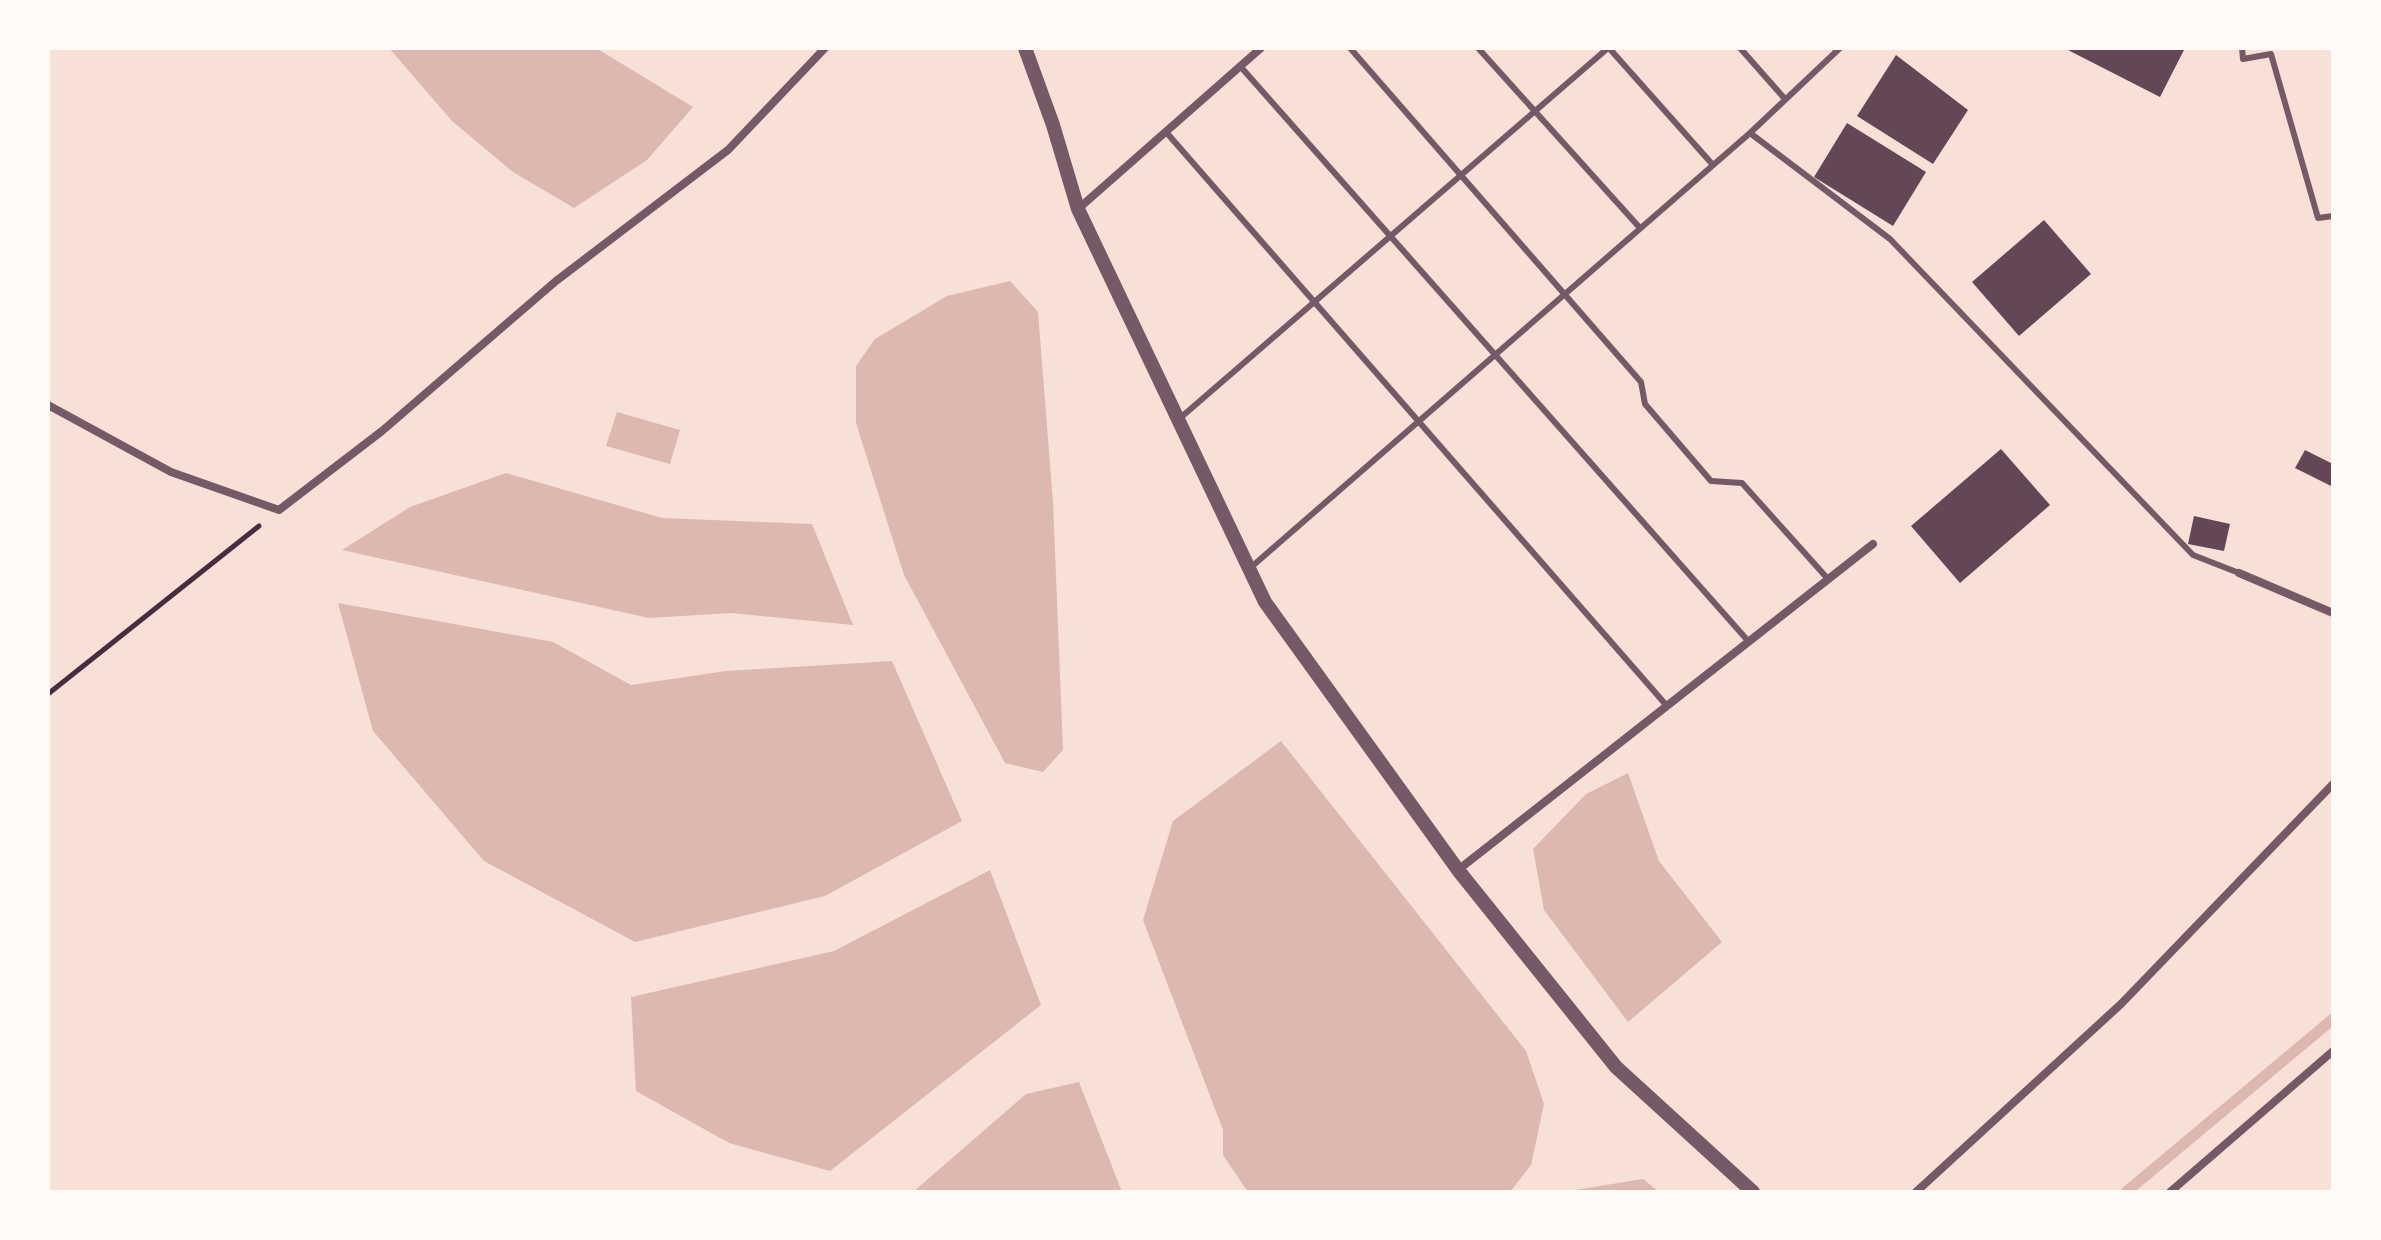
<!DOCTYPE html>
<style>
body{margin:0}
#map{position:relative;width:2381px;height:1240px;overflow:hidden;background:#f7e1d7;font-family:Spectral,serif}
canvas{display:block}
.frame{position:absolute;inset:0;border:50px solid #fffaf5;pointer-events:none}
</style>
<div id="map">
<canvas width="2381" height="1240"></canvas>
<div class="frame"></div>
</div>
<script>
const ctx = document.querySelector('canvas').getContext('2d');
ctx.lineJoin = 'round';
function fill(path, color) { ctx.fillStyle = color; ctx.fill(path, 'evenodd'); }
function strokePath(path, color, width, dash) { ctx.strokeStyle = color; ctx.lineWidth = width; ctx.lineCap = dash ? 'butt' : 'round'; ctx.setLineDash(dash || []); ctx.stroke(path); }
fill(new Path2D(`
 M389 48H596L693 107 647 160 574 208 513 172 452 121Z
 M1010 281 1038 312 1053 502 1063 750 1043 772 1005 763 904 575 856 423V366L875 339 947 296Z
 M617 412 680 430 670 464 606 446Z
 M506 473 662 518 812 524 853 625 731 613 649 618 342 550 410 507Z
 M338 603 553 642 631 685 726 671 892 661 962 821 825 896 635 942 484 861 373 731Z
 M1281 741 1526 1051 1544 1104 1531 1165 1510 1192H1248L1223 1155V1130L1143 920 1173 821Z
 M1628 773 1659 861 1722 942 1628 1022 1544 910 1533 849 1586 794Z
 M990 870 1041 1005 830 1171 729 1143 636 1091 631 997 834 951Z
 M1079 1082 1122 1192H913L1026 1094Z
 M1643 1179 1659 1192H1568L1569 1191Z`), '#dcb8b0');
strokePath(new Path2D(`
 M2126 1192 2333 1019`), '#dcb8b0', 11);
fill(new Path2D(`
 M2064 48H2185L2160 97Z
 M1896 55 1968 110 1933 164 1857 116Z
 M1847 123 1926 172 1893 226 1814 177Z
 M2044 220 2091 274 2019 336 1972 282Z
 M2001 449 2050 505 1960 583 1911 526Z
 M2305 450 2333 464V487L2295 468Z
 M2194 516 2230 524 2224 551 2188 544Z`), '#644757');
strokePath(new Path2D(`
 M48 694 259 526`), '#4a2c40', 5);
strokePath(new Path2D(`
 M1350 48 1641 382 1645 404 1711 481 1742 483 1828 579
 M1478 48 1640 228
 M1609 48 1713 165
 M1740 48 1785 99
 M2242 48 2243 59 2271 54 2318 218 2333 216
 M1240 66 1749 642
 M1166 132 1667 706
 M1750 133 1890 239 2193 555 2239 573
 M1179 419 1608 48
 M1249 569 1750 133 1840 48`), '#755966', 6);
strokePath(new Path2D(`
 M1078 209 1261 48
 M48 405 171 472 279 510 382 431 556 281 728 150 825 48
 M2239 573 2333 613
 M1458 870 1873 544
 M1916 1192 2121 1004 2333 784
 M2170 1192 2333 1051`), '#755966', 8);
strokePath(new Path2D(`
 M1025 48 1053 125 1078 209 1265 602 1458 870 1616 1067 1753 1192`), '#755966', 14);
</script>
